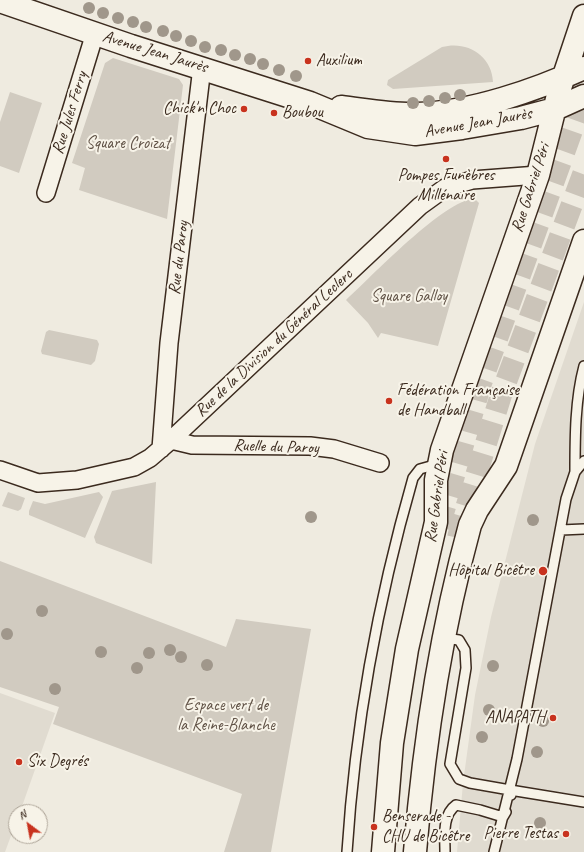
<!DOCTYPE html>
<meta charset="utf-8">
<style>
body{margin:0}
#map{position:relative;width:584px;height:852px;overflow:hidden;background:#efebe0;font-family:Caveat,sans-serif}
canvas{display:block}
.north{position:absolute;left:8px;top:804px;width:40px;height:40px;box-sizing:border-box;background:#f7f3e8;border:1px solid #aca397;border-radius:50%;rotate:328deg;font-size:11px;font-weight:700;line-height:16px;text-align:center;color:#3b2a1e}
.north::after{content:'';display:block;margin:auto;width:14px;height:18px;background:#c8321e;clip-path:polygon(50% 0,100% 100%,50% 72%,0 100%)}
</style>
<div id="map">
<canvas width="584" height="852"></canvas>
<div class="north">N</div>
</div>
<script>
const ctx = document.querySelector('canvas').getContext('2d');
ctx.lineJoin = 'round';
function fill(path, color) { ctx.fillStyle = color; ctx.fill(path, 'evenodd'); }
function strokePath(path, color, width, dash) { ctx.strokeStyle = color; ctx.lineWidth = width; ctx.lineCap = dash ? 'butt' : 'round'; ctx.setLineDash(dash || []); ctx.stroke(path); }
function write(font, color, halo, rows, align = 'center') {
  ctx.font = font + ' Caveat,sans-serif'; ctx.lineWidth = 4; ctx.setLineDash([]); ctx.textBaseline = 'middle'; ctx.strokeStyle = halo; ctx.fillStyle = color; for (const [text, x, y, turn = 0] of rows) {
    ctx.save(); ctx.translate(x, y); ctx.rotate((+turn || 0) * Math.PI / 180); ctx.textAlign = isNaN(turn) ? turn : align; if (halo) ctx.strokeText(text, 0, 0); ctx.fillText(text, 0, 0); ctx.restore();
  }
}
fill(new Path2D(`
 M584 302V852H457L463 783 475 695 491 617 535 444Z
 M0 693 55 713 20 812H16V822L5 852H0Z`), '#e0dbd0');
fill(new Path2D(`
 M448 46C471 43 492 58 493 82L393 89 387 85 388 80 442 47Z
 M113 58 179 79 183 85 167 219 79 190 85 168 72 163 105 63Z
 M10 92 42 103 19 173 0 166V122Z
 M475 199 479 203 438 346 381 333 378 338 368 323 346 300C370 278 447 197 475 199Z
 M49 330 97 340 99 344 95 361 91 365 42 354 41 351 46 332Z
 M156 482 152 564 96 543 94 537 112 491Z
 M8 492 25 498 21 509 18 511 2 506Z
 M99 492 103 497 85 538 29 515V511L33 501 45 504Z
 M0 561 226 647 236 619 311 629 271 852H224L242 794 53 724 59 707 0 687Z`), '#d1cbc0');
strokePath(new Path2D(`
 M439 527 481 383 584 97
 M458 538 462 521 501 395 584 172`), '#cbc4b9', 22, [22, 11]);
const lane = new Path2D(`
 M575 472C575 437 575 400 584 366
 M561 530 584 529
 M444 638 459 640 465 650 466 668 450 764 459 779 470 783 510 790 511 795
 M510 790 584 802
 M347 852C355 726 378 600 413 478L420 469 438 464
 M445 852C445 836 442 815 456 805L480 810 503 817 506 812
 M494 852 517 759 566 499 575 472 584 461`);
const street = new Path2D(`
 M46 193 95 33
 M171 440 192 445 310 446 334 449 380 463
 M161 449 169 343 202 67
 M0 470 38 483 77 480 134 467 150 458 171 440 420 206 445 188 472 180 538 175`);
const secondary = new Path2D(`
 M0 1 131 46 310 103 368 127 415 134 462 128 521 118 555 109 584 96
 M341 107C366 110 392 115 417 114 470 113 536 90 584 68
 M383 852 392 743 407 649 436 522V480L442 450 538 175 559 91 584 16
 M415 852C424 743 441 631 470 525L477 510 506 466 584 241`);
strokePath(lane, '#3b2a1e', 12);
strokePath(street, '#3b2a1e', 20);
strokePath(secondary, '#3b2a1e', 25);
strokePath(lane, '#f7f3e8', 9);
strokePath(street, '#f7f3e8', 17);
strokePath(secondary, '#f7f3e8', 22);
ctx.fillStyle = '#a0978b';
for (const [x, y] of [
 [89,8],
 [103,13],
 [118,18],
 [133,22],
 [146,27],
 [163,31],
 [176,36],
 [191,41],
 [205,47],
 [221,50],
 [235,55],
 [250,59],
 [263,64],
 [279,70],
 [296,76],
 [460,95],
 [445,98],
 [429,101],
 [413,103],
 [311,517],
 [533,520],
 [42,611],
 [7,634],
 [170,650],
 [101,652],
 [149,653],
 [181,657],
 [207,665],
 [493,666],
 [137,668],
 [55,689],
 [489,710],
 [543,721],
 [482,737],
 [537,752],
 [540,823]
]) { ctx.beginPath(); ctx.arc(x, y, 6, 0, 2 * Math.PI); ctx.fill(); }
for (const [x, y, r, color] of [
 [308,61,4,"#c8321e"],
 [244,109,4,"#c8321e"],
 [274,113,4,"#c8321e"],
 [446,159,4,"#c8321e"],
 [389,401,4,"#c8321e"],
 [543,571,5,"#c8321e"],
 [553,718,4,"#c8321e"],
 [19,762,4,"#c8321e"],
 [374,827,4,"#c8321e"],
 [566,834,4,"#c8321e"]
]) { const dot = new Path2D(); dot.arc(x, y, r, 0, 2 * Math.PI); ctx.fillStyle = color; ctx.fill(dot); strokePath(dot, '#f7f3e8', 1.5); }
write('17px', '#3b2a1e', '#f7f3e8', [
 ["Avenue Jean Jaurès",155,52,17],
 ["Rue Jules Ferry",70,113,-73],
 ["Avenue Jean Jaurès",478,123,-10],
 ["Rue Gabriel Péri",531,188,-72],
 ["Rue du Paroy",179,258,-83],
 ["Rue de la Division du Général Leclerc",274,343,-43],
 ["Ruelle du Paroy",276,447,2],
 ["Rue Gabriel Péri",437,497,-82]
]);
write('17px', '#3b2a1e', '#f7f3e8', [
 ["Auxilium",316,61],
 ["Chick'n Choc",236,109,"right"],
 ["Boubou",282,113],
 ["Pompes Funèbres",446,176,"center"],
 ["Millénaire",446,196,"center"],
 ["Fédération Française",397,391],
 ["de Handball",397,411],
 ["Hôpital Bicêtre",534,571,"right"],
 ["ANAPATH",545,718,"right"],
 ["Six Degrés",27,762],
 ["Benserade -",382,817],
 ["CHU de Bicêtre",382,837],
 ["Pierre Testas",558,834,"right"]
], 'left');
write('17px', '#605246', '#f7f3e8', [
 ["Square Croizat",128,144],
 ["Square Galloy",409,297],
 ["Espace vert de",226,706],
 ["la Reine-Blanche",226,726]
]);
</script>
